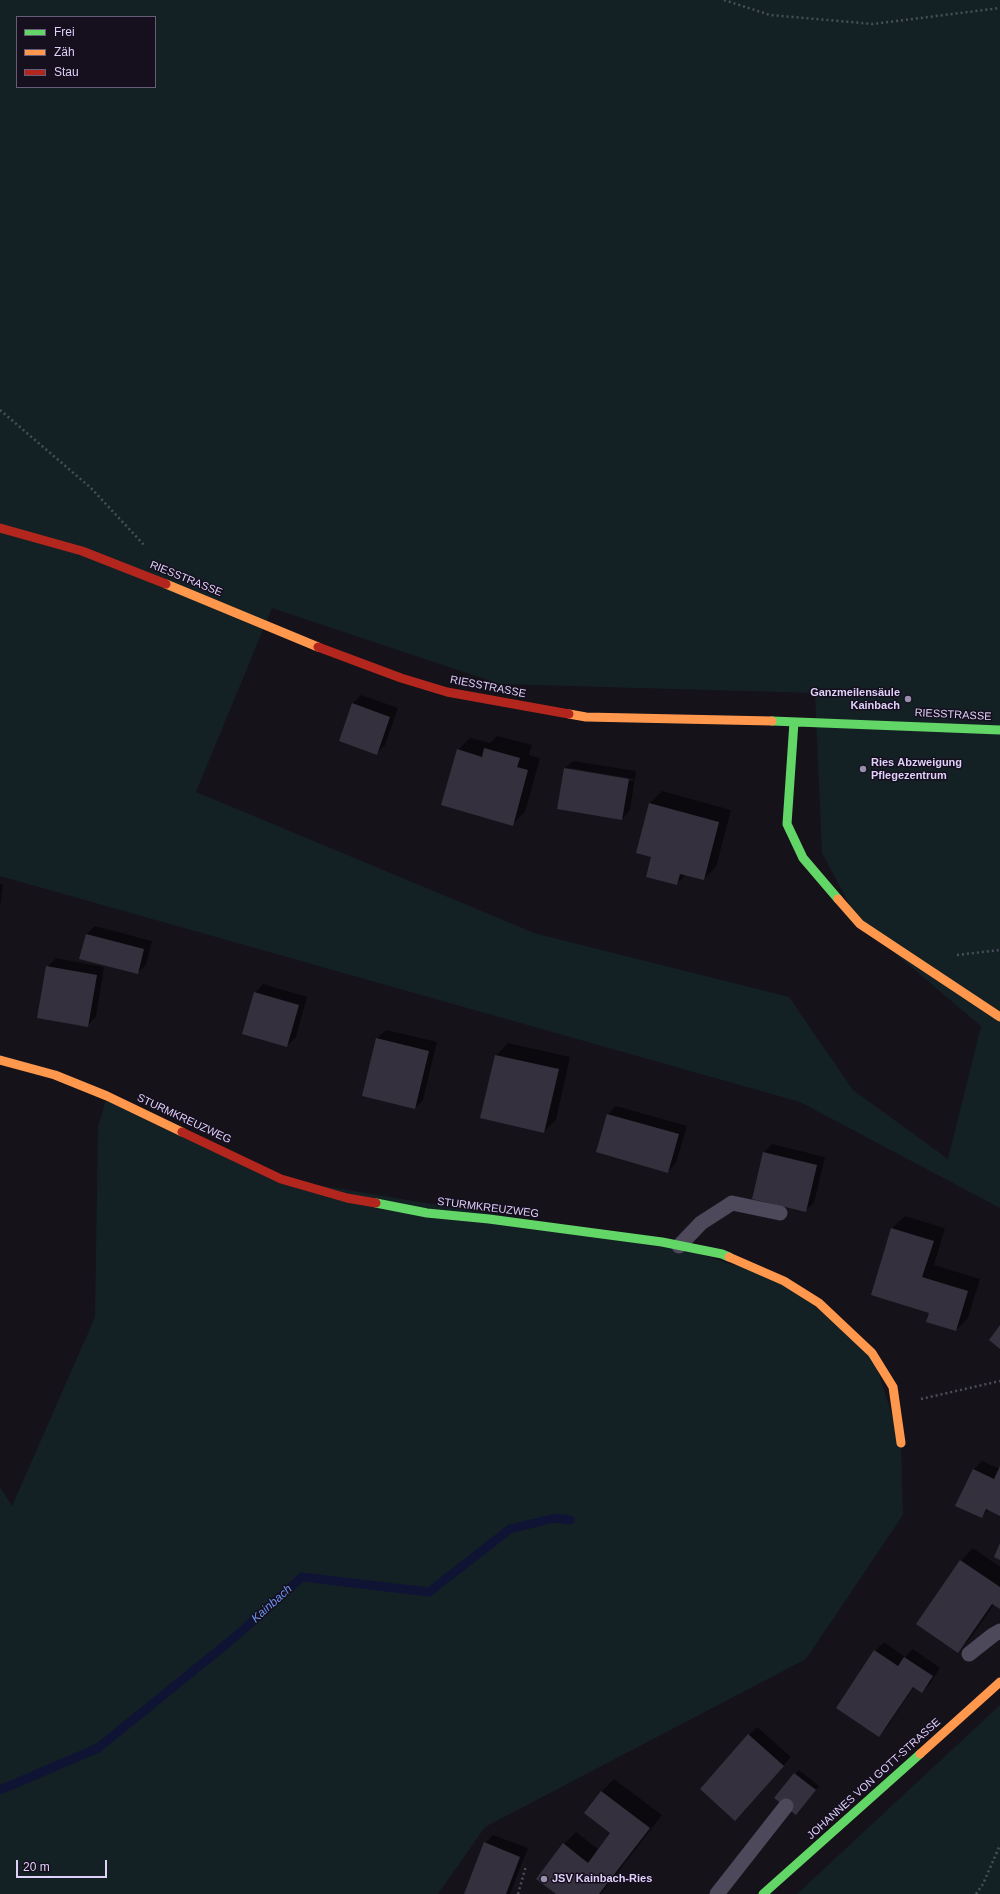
<!DOCTYPE html>
<meta charset="utf-8">
<style>
body{margin:0}
#map{position:relative;width:1000px;height:1894px;overflow:hidden;background:#16121a;font-family:Arial,sans-serif}
canvas{display:block}
.legend{position:absolute;left:16px;top:16px;width:140px;height:72px;box-sizing:border-box;background:#150f1e;border:1px solid #665d76;margin:0;padding:5px 7px;list-style:none;font-size:12px;color:#dfd1fa}
.legend li{display:flex;align-items:center;gap:8px;height:20px}
.legend b{width:20px;border:1px solid #665d76}
.scale{position:absolute;left:16px;top:1860px;width:91px;height:18px;box-sizing:border-box;border:2px solid #dfd1fa;border-top:0;padding-left:5px;font-size:12px;line-height:14px;white-space:nowrap;color:#dfd1fa;-webkit-text-stroke:3px #150f1e;paint-order:stroke}
</style>
<div id="map">
<canvas width="1000" height="1894"></canvas>
<ul class="legend">
<li><b style="height:5px;background:#63d668"></b>Frei</li>
<li><b style="height:5px;background:#ff974d"></b>Zäh</li>
<li><b style="height:5px;background:#b3261e"></b>Stau</li>
</ul>
<div class="scale">20 m</div>
</div>
<script>
const ctx = document.querySelector('canvas').getContext('2d');
ctx.lineJoin = 'round';
function fill(path, color) { ctx.fillStyle = color; ctx.fill(path, 'evenodd'); }
function strokePath(path, color, width, dash) { ctx.strokeStyle = color; ctx.lineWidth = width; ctx.lineCap = dash ? 'butt' : 'round'; ctx.setLineDash(dash || []); ctx.stroke(path); }
function write(font, color, halo, rows, align = 'center') {
  ctx.font = font + ' Arial,sans-serif'; ctx.lineWidth = 3; ctx.setLineDash([]); ctx.textBaseline = 'middle'; ctx.strokeStyle = halo; ctx.fillStyle = color; for (const [text, x, y, turn = 0] of rows) {
    ctx.save(); ctx.translate(x, y); ctx.rotate((+turn || 0) * Math.PI / 180); ctx.textAlign = isNaN(turn) ? turn : align; if (halo) ctx.strokeText(text, 0, 0); ctx.fillText(text, 0, 0); ctx.restore();
  }
}
fill(new Path2D(`
 M0 0H1000V1208L800 1102 0 876ZM17 17H155V87H17ZM272 608 500 684 815 693 822 853 860 924 981 1026 948 1159 853 1090 789 997 534 933 196 792Z
 M107 1096 281 1179 662 1242 784 1281 872 1353 901 1443 903 1515 806 1659 485 1827 438 1894H0V1487L12 1506 95 1317 98 1127Z
 M1000 1705V1894H797Z`), '#132125');
fill(new Path2D(`
 M361 695 398 708 385 745 376 754 340 740 353 703Z
 M497 736 532 745 529 755 540 758 525 812 512 824 458 750 470 738 490 743Z
 M573 761 636 771 630 810 622 819 564 769ZM570 768 634 779 633 781 570 771Z
 M662 791 731 810 716 867 704 879 686 874 677 884 652 856 650 803Z
 M0 884 3 885 0 908Z
 M95 926 152 941 146 965 137 973 81 958 87 934Z
 M56 958 104 967 96 1017 87 1026 47 967Z
 M263 984 307 997 296 1037 287 1046 255 993Z
 M386 1030 437 1042 423 1100 415 1108 377 1038Z
 M508 1043 570 1057 556 1120 544 1132 481 1117 496 1055Z
 M616 1106 687 1126 676 1163 668 1172 597 1151 608 1114Z
 M772 1144 825 1157 814 1203 805 1211 753 1198 764 1152Z
 M905 1216 945 1228 934 1265 980 1279 968 1318 956 1330 931 1313 892 1228Z
 M982 1461 1000 1469V1515L989 1510 981 1517 957 1505 974 1469Z
 M973 1548 1000 1567V1608L994 1604 970 1639 958 1651 961 1561Z
 M884 1642 905 1657 913 1649 940 1668 930 1684 922 1692 914 1687 887 1727 879 1736 837 1708 875 1651Z
 M757 1727 791 1757 744 1811 749 1735Z
 M799 1770 819 1786 800 1810 795 1774Z
 M614 1779 662 1815 601 1894H558L564 1844 576 1832 599 1850 612 1833 586 1812 602 1791Z
 M493 1835 528 1848 510 1894H465L485 1843Z`), '#0007');
strokePath(new Path2D(`
 M0 1790 98 1748 235 1637 302 1577 429 1592 510 1529 555 1518 570 1520`), '#0f1435', 9);
fill(new Path2D(`
 M352 703 390 717 377 755 339 741Z
 M484 748 520 758 517 767 528 770 513 826 441 805 457 749 482 757Z
 M564 768 629 779 622 820 557 809Z
 M649 803 719 822 704 880 680 874 677 885 646 877 651 857 636 853Z
 M86 934 144 949 138 974 79 959Z
 M46 966 97 975 88 1027 37 1018Z
 M254 992 299 1005 287 1047 242 1034Z
 M376 1038 429 1051 415 1109 362 1096Z
 M495 1055 559 1069 544 1133 480 1118Z
 M607 1114 679 1134 668 1173 596 1152Z
 M763 1152 817 1165 806 1212 752 1199Z
 M891 1228 934 1241 922 1277 968 1291 956 1331 926 1322 929 1313 871 1295Z
 M1000 1325V1349L989 1340Z
 M1000 1466V1516L986 1509 982 1518 955 1506 973 1469 994 1479Z
 M1000 1543V1560L994 1557Z
 M960 1560 1000 1587V1609L992 1604 958 1653 916 1624Z
 M874 1650 898 1666 904 1657 933 1676 922 1693 913 1687 879 1737 836 1708Z
 M748 1734 784 1766 735 1821 700 1789Z
 M794 1773 816 1790 796 1815 774 1798Z
 M601 1791 650 1828 599 1894H556L536 1879 563 1843 588 1863 610 1833 584 1813Z
 M484 1842 520 1857 506 1894H464Z`), '#35303d');
strokePath(new Path2D(`
 M724 0 770 15 873 24 1000 8
 M0 410 91 488 144 545
 M957 955 1000 950
 M921 1399 1000 1381
 M518 1894 526 1866
 M976 1894 983 1884 1000 1845`), '#494e5b', 2.5, [2, 3]);
strokePath(new Path2D(`
 M679 1246 701 1223 732 1203 780 1213
 M969 1654 993 1635 1000 1631
 M717 1894 786 1806`), '#4d485a', 15);
strokePath(new Path2D(`
 M772 721 1000 730
 M794 722 787 824 803 858 838 899
 M376 1203 427 1213 489 1219 662 1242 722 1254 729 1257
 M763 1894 920 1754`), '#63d668', 9);
strokePath(new Path2D(`
 M166 584 318 647
 M569 714 586 717 772 721
 M838 899 860 924 1000 1017
 M0 1060 55 1075 107 1096 182 1132
 M729 1257 784 1281 819 1303 872 1353 893 1387 901 1443
 M920 1754 1000 1682`), '#ff974d', 9);
strokePath(new Path2D(`
 M0 528 82 551 166 584
 M318 647 401 678 447 692 569 714
 M182 1132 281 1179 347 1198 376 1203`), '#b3261e', 9);
for (const [x, y, r, color] of [
 [908,699,4,"#998eac"],
 [863,769,4,"#998eac"],
 [544,1879,4,"#998eac"]
]) { const dot = new Path2D(); dot.arc(x, y, r, 0, 2 * Math.PI); ctx.fillStyle = color; ctx.fill(dot); strokePath(dot, '#150f1e', 1.5); }
write('11px', '#dfd1fa', '#150f1e', [
 ["RIESSTRASSE",186,579,22],
 ["RIESSTRASSE",488,687,11],
 ["RIESSTRASSE",953,715,3],
 ["STURMKREUZWEG",184,1119,25],
 ["STURMKREUZWEG",488,1208,7],
 ["JOHANNES VON GOTT-STRASSE",874,1779,-42]
]);
write('bold 11px', '#dfd1fa', '#150f1e', [
 ["Ganzmeilensäule",900,693,"right"],
 ["Kainbach",900,706,"right"],
 ["Ries Abzweigung",871,763],
 ["Pflegezentrum",871,776],
 ["JSV Kainbach-Ries",552,1879]
], 'left');
write('italic 12px', '#6b93ee', '#150f1e', [
 ["Kainbach",272,1604,-42]
]);
</script>
